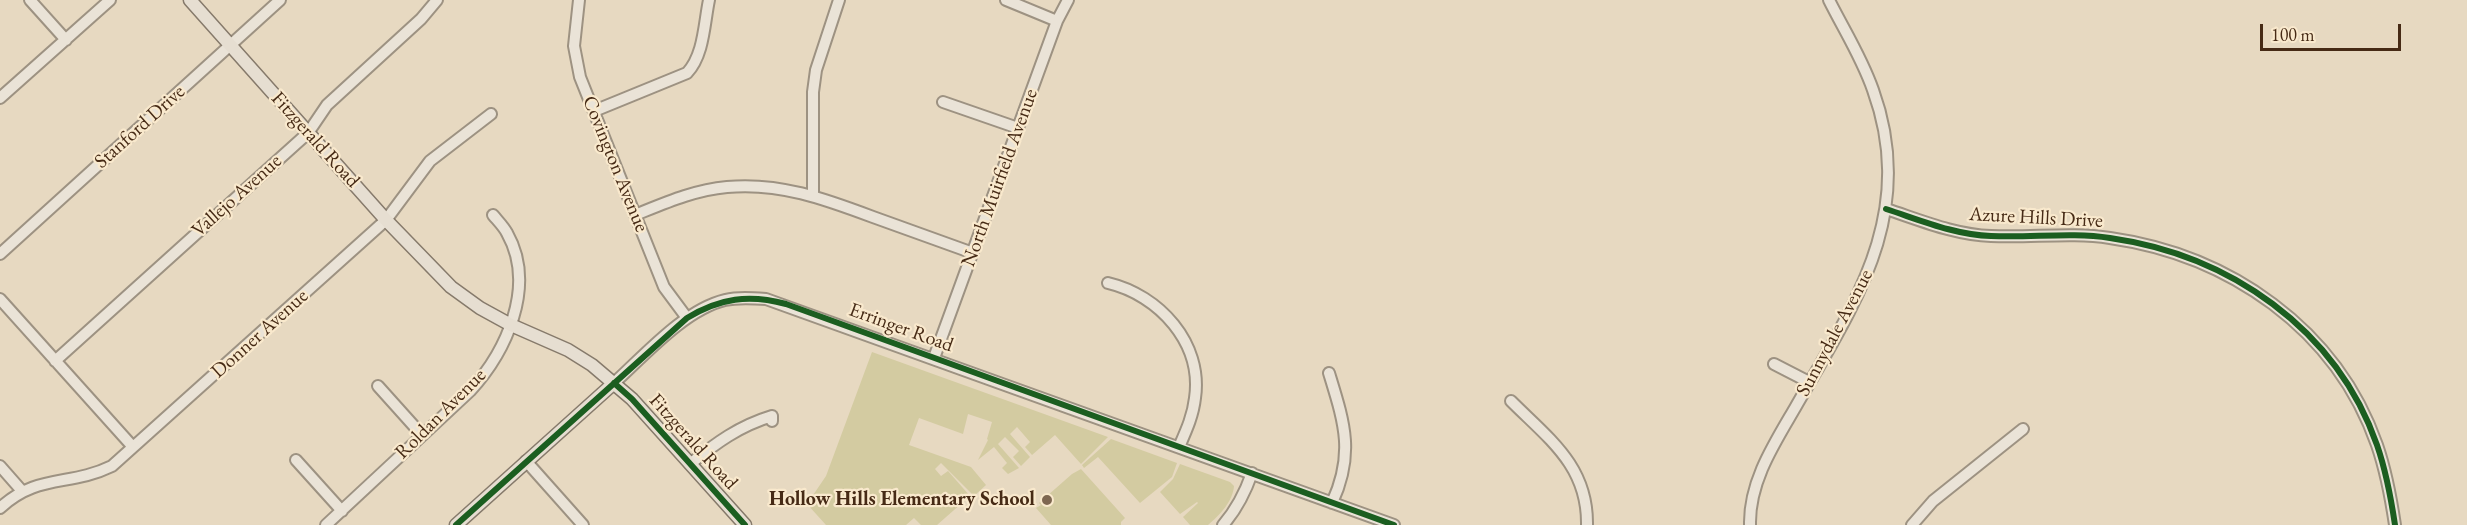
<!DOCTYPE html>
<style>
body{margin:0}
#map{position:relative;width:2467px;height:525px;overflow:hidden;background:#e7d9c1;font-family:"EB Garamond",serif}
canvas{display:block}
.scale{position:absolute;left:2260px;top:24px;width:141px;height:27px;box-sizing:border-box;border:3px solid #462a15;border-top:0;padding-left:8px;font-size:18px;line-height:21px;white-space:nowrap;color:#462a15;-webkit-text-stroke:4px #f9e9cd;paint-order:stroke}
</style>
<div id="map">
<canvas width="2467" height="525"></canvas>
<div class="scale">100 m</div>
</div>
<script>
const ctx = document.querySelector('canvas').getContext('2d');
ctx.lineJoin = 'round';
function fill(path, color) { ctx.fillStyle = color; ctx.fill(path, 'evenodd'); }
function strokePath(path, color, width, dash) { ctx.strokeStyle = color; ctx.lineWidth = width; ctx.lineCap = dash ? 'butt' : 'round'; ctx.setLineDash(dash || []); ctx.stroke(path); }
function write(font, color, halo, rows, align = 'center') {
  ctx.font = font + ' "EB Garamond",serif'; ctx.lineWidth = 4.5; ctx.setLineDash([]); ctx.textBaseline = 'middle'; ctx.strokeStyle = halo; ctx.fillStyle = color; for (const [text, x, y, turn = 0] of rows) {
    ctx.save(); ctx.translate(x, y); ctx.rotate((+turn || 0) * Math.PI / 180); ctx.textAlign = isNaN(turn) ? turn : align; if (halo) ctx.strokeText(text, 0, 0); ctx.fillText(text, 0, 0); ctx.restore();
  }
}
fill(new Path2D(`
 M872 352 1108 437 1081 464 1055 435 1032 455 1025 447 1030 442 1017 427 1010 434 1030 457 1021 466 1013 457 1019 451 1005 437 998 444 1019 468 1008 474 1002 468 1007 463 994 447 978 460 988 440 987 439 992 422 968 414 963 434 919 418 909 445 971 467 986 485 974 496 941 463 935 469 941 476 948 471 970 496 937 525H921L914 518 906 525H826L807 504 826 476Z
 M1111 439 1177 463 1172 477 1140 503 1098 457 1084 468 1082 465Z
 M1180 464 1230 482 1234 486C1233 501 1220 515 1208 525H1190L1183 517 1198 503 1197 502 1180 514 1160 492 1173 479Z
 M1081 469 1125 518 1121 522V525H1051L1036 508 1041 505 1039 503 1072 474Z`), '#d3cba1');
const minor = new Path2D(`
 M30 0 66 40
 M579 0 574 46 580 77 664 287 687 318
 M1006 0 1057 21
 M0 98 110 0
 M943 102 1018 128
 M594 111 687 73C704 55 704 24 709 0
 M813 195V92L816 70 839 0
 M1886 209C1920 220 1955 235 1991 236 2031 238 2071 232 2110 238 2229 255 2336 328 2377 445 2386 471 2391 498 2395 525
 M635 215C665 203 694 190 727 187 779 182 825 199 873 217 906 229 939 241 973 253
 M0 254 280 0
 M1108 283C1159 295 1203 343 1195 398 1193 416 1186 431 1179 447
 M0 299 133 447
 M934 358 1057 21 1068 0
 M55 361 308 133 327 105 421 19 437 0
 M1774 364 1809 382
 M1329 373C1344 422 1355 453 1332 503
 M614 383C645 355 684 310 725 300 738 297 752 298 766 299L1394 525
 M378 386 422 435
 M1511 401C1549 439 1588 466 1587 525
 M296 460 342 511
 M526 461 583 525
 M690 464C716 443 739 426 772 416V421
 M0 466 22 491
 M0 508C38 473 69 487 112 466L386 220 430 161 491 114
 M326 525 470 391C506 352 537 286 507 233 504 227 498 221 493 215
 M1223 525C1237 509 1245 493 1252 473
 M1750 525C1749 482 1774 444 1795 408 1854 305 1918 214 1873 90 1862 58 1844 30 1829 0
 M1912 525 1933 501 2023 429`);
const major = new Path2D(`
 M190 0 386 220 451 287 480 308 511 325 568 350 592 365 632 399 745 525
 M456 525 614 383`);
strokePath(minor, '#9d9282', 14);
strokePath(major, '#867a6b', 15);
strokePath(minor, '#eae3d7', 10);
strokePath(major, '#e6ded1', 12);
strokePath(new Path2D(`
 M1886 209C1920 220 1955 235 1991 236 2031 238 2071 232 2110 238 2229 255 2336 328 2377 445 2386 471 2391 498 2395 525
 M614 383 632 399 745 525
 M456 525 687 318C720 298 749 294 786 304L1394 525`), '#1b5e20', 6);
for (const [x, y, r, color] of [
 [1047,500,6,"#7e6751"]
]) { const dot = new Path2D(); dot.arc(x, y, r, 0, 2 * Math.PI); ctx.fillStyle = color; ctx.fill(dot); strokePath(dot, '#f9e9cd', 2); }
write('20px', '#462a15', '#f9e9cd', [
 ["Stanford Drive",140,127,-42],
 ["Fitzgerald Road",315,140,48],
 ["Covington Avenue",615,164,68],
 ["North Muirfield Avenue",1000,178,-70],
 ["Vallejo Avenue",237,196,-42],
 ["Azure Hills Drive",2036,218,3],
 ["Erringer Road",901,328,20],
 ["Sunnydale Avenue",1835,333,-62],
 ["Donner Avenue",260,334,-42],
 ["Roldan Avenue",441,414,-45],
 ["Fitzgerald Road",693,442,48]
]);
write('bold 20px', '#462a15', '#f9e9cd', [
 ["Hollow Hills Elementary School",1035,500]
], 'right');
</script>
